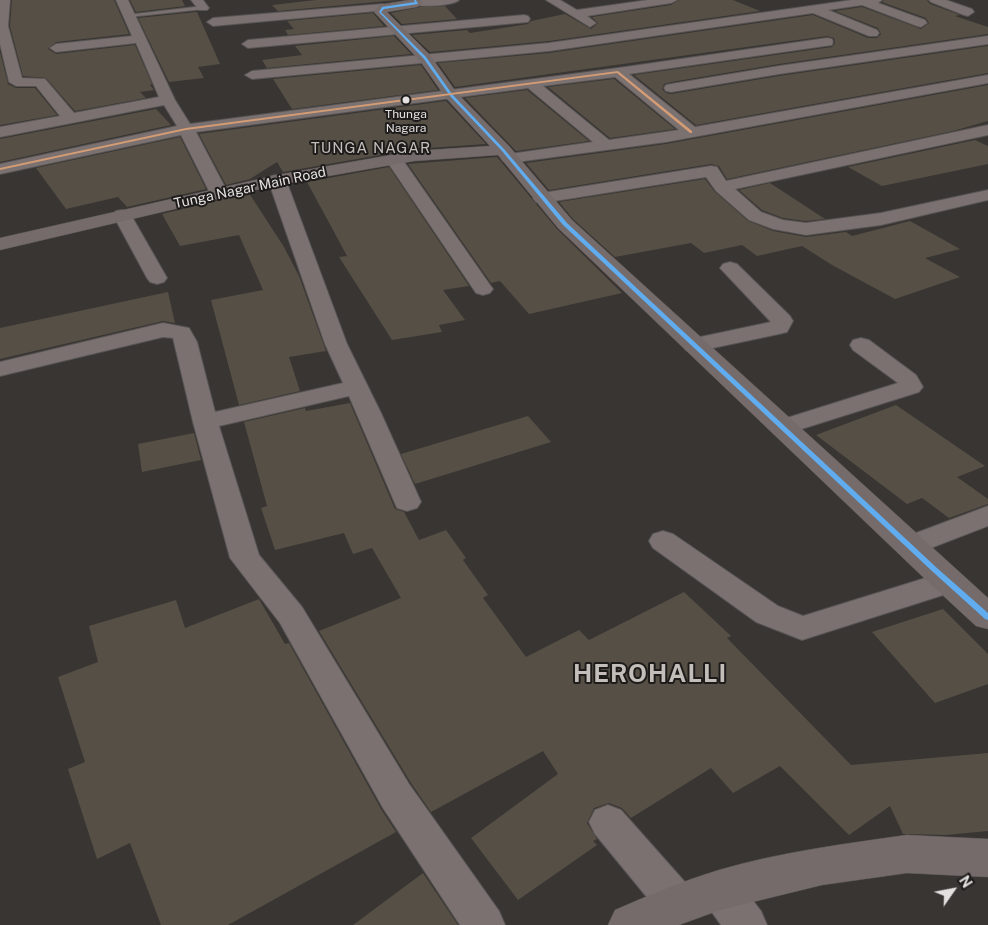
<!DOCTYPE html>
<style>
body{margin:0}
#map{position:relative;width:988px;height:925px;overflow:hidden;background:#383533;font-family:"Public Sans",sans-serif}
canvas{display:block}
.north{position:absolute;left:928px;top:865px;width:50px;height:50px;-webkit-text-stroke:4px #1e1c1b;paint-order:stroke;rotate:57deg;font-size:14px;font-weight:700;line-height:20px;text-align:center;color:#e3e0df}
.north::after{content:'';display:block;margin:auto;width:18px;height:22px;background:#e3e0df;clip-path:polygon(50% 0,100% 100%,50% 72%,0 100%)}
</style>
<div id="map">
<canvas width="988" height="925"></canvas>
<div class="north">N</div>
</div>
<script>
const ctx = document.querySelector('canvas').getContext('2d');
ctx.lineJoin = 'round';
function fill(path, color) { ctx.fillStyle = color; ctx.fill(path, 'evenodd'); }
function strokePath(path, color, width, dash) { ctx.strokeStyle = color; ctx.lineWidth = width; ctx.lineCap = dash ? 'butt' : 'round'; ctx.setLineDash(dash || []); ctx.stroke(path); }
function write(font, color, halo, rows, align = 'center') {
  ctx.font = font + ' "Public Sans",sans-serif'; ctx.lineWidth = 4; ctx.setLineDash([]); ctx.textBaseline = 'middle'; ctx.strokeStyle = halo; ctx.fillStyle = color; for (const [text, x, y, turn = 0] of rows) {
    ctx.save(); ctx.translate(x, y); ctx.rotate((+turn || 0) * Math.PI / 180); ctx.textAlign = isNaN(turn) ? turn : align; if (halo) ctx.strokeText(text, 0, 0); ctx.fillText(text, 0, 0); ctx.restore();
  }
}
fill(new Path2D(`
 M12 0H114L129 34 56 42 48 49 56 54 135 45 152 84 150 85 154 90 140 92 146 98 75 111 46 78 23 76 10 26Z
 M130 0H182L185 6 136 12Z
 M316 0H398L278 11 272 5Z
 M679 0H733L760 11 549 41 430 52 412 35 467 30 470 33 528 24 531 21 565 14 591 29 598 23 592 17 671 5Z
 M884 0H927L930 4 960 15 955 16 988 27V34L779 64 671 82 664 84 662 89 666 93 671 94 779 76 988 46V73L696 125 634 75 832 47 835 43 834 38 827 36 455 87 438 63 549 53 813 15 868 38H877L881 34 878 28 835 11 862 7 921 29 929 23 926 18 882 2Z
 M445 6 457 19 402 24 391 13 420 7Z
 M197 12 220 64 198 67 204 78 169 82 138 18Z
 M373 13 384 26 288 35 285 30 294 29 287 21Z
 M394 36 411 54 267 68 262 60 302 55 295 46Z
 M0 52 8 84 16 88H35L57 115 0 125Z
 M421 65 438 90 292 109 273 79Z
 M614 79 675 129 610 138 548 87Z
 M988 85V121L953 131 727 179 719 166 711 164 549 190 526 163 666 144Z
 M527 90 589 141 516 151 465 98Z
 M446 101 486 144 414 149 283 172 277 162 250 179 226 185 199 134Z
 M156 109 171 125 0 162V139Z
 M180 137 206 189 127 207 118 197 66 209 36 168Z
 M975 140 988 146V164L882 186 848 167Z
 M497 157 557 229 622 293 529 314 500 281 491 283 408 164Z
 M389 167 469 286 443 290 465 320 439 325 442 332 392 340 339 257 347 256 307 182Z
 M705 179 715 192 748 221 773 231 806 237 846 232 852 236 910 221 960 249 925 258 960 277 895 299 832 265 802 246 757 256 742 245 704 253 691 243 615 257 573 219 559 202Z
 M770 183 825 219 806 221 783 218 762 210 739 190Z
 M249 193 284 247 299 276 326 351 289 357 300 391 239 405 211 300 263 290 239 235 180 246 162 214Z
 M168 292 175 323 163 321 0 359V328Z
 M350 403 395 509 404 512 419 540 446 530 466 558 463 560 488 595 483 598 526 657 579 630 589 640 684 592 731 636 727 638 851 765 988 753V831L946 835 903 834 890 806 849 835 780 766 733 793 711 768 631 818 622 808 609 803 594 808 587 823 597 839 593 841 597 845 518 900 471 838 558 774 543 751 431 812 411 783 319 631 401 598 372 548 353 554 344 533 275 550 261 508 267 506 244 422 305 408 306 411Z
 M896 405 985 466 957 477 988 499V504L949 518 922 498 907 504 816 435Z
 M528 416 551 442 415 484 401 454Z
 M194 433 201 460 142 472 138 444Z
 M259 599 285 644 289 643 381 809 396 832 228 925H161L130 843 97 859 68 769 85 762 58 677 98 662 89 626 176 600 185 628Z
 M943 609 988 654V684L935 703 872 632Z
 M423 873 458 925H353Z`), '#564f45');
const lane = new Path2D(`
 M203 6 205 9 129 17 126 15Z`);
const street = new Path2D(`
 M0 0H10L8 26 22 78 45 79 74 113 159 97 136 43 56 52 50 48 56 44 132 36 116 0H128L175 100 190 124 618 68 827 38 832 39 833 42 832 45 629 74 695 127 988 75V83L666 142 509 163 503 161 501 158 503 155 593 142 528 88 196 132 228 193 225 197 219 198 213 197 210 193 181 135 0 174V164L177 126 164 105 0 137V127L60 116 36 86H16L9 82 0 44ZM615 77 679 130 609 140 543 86Z
 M191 0H203L209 8 207 10H199Z
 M415 0H459C453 6 417 8 411 3Z
 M546 0H560L577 10 648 0H677L671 3 587 16 596 23 590 27Z
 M852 0H882L878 3 925 20 927 23 921 27 917 26 862 5 828 10 877 30 879 33 877 36H869L813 13 549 51 252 79 245 75 252 71 549 43Z
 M929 0H946L972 9 974 12 968 16 964 15 931 2Z
 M383 4 389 8 387 10 213 26 207 22 213 18Z
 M524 15 528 16 530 19 528 22 248 48 242 44 248 40Z
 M988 36V44L779 74 671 92 666 91 664 88 666 85 671 84 779 66Z
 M988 125V135L735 189 761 212 783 220 806 223 881 213 988 190V200L881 225 806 235 773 229 749 220 716 191 706 177 542 203 536 202 533 198 536 194 542 193 711 166 717 167 726 181Z
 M394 155 400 156 490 285 493 289 490 293 483 295 476 293 386 160 388 156Z
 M277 175 283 176 286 180 347 344 381 413 421 502 417 508 407 511 397 508 349 396 219 426 259 555 302 607 409 784 499 911 505 925H460L383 808 280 623 230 558 193 422 173 338 163 337 0 376V362L163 323 189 328 197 342 215 412 343 383 325 344 268 180 271 176Z
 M122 210 128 211 131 215 167 278 164 282 157 284 150 282 147 278 113 215 116 211Z
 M730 262 737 264 790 316 793 321 787 332 779 334 694 352 686 350 683 345 686 340 771 322 720 268 723 264Z
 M861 338 869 340 916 375 923 387 919 392 792 432 783 435 774 432 770 427 774 422 898 383 853 350 850 345 853 340Z
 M988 506V526L910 556 900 553 896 546 900 539Z
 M663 531 673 534 778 606 803 616 948 571 959 574 963 582 959 590 802 640 756 622 653 548 649 541 653 534Z
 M608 805 621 810 692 890 698 904 692 918 678 924 664 918 595 834 589 822 595 810Z
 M720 871 734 876 761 911 767 925H721L706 904 700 890 706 876Z`);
const secondary = new Path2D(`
 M409 0H421L423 3 417 7 387 12 430 55 456 92 509 146 572 220 988 598V629L976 626 924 578 558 228 498 155 414 161 277 185 0 250V238L277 175 414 151 490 146 446 98 420 61 374 12 379 5Z
 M907 835 988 839V877L907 873 822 885 720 910 679 925H608L615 910C649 895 683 881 719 870 780 852 844 844 907 835Z`);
strokePath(lane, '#565453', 2);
strokePath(street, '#565453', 2);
strokePath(secondary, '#565453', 1);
fill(lane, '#7b7171');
fill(street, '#7b7171');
fill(secondary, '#746b6a');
fill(new Path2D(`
 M414 0H416L418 4 384 9 381 12 426 57 452 94 504 149 567 223 937 568 988 613V620L985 619 933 572 563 225 502 151 450 96 424 59 379 12 382 7 415 2Z`), '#60acee');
fill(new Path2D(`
 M618 71 692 131V133H690L617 73 186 130 0 170V168L186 128Z`), '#d39c74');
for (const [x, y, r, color] of [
 [406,100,4.5,"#e3e0df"]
]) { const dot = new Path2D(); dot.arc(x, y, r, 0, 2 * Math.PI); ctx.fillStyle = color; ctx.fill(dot); strokePath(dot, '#1e1c1b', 2); }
write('12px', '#e3e0df', '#1e1c1b', [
 ["Thunga",406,114],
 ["Nagara",406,128]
]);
write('14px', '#e3e0df', '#1e1c1b', [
 ["Tunga Nagar Main Road",250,188,-12]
]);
ctx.letterSpacing = '1px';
write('15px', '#c4bebb', '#1e1c1b', [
 ["TUNGA NAGAR",371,148]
]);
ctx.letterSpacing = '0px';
ctx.letterSpacing = '1px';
write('bold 25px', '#c4bebb', '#1e1c1b', [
 ["HEROHALLI",650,674]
]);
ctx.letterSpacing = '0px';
</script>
